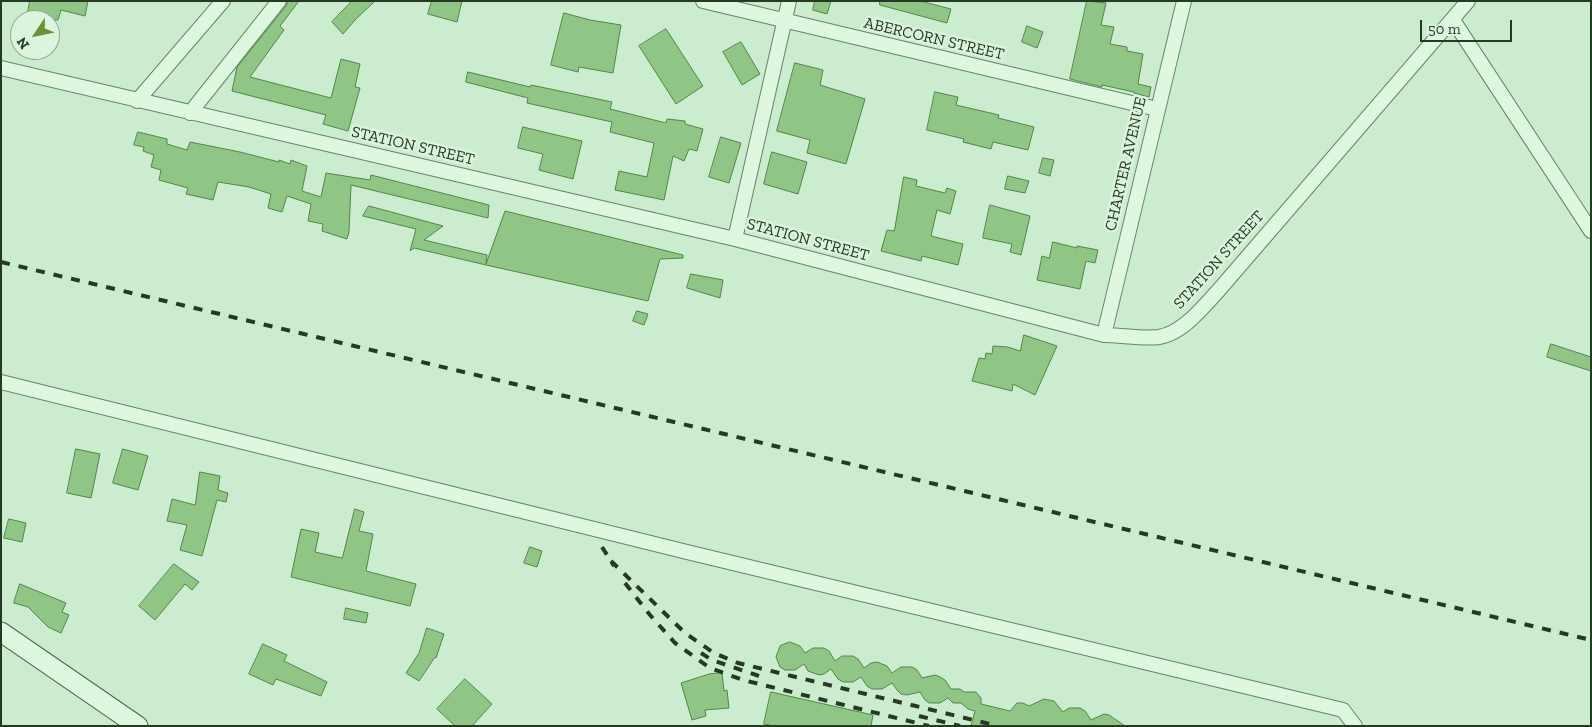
<!DOCTYPE html>
<style>
body{margin:0}
#map{position:relative;width:1592px;height:727px;overflow:hidden;background:#cbeccf;font-family:"Zilla Slab",serif}
canvas{display:block}
.frame{position:absolute;inset:0;border:2px solid #253923;pointer-events:none}
.north{position:absolute;left:10px;top:10px;width:50px;height:50px;box-sizing:border-box;background:#daf4de;border:1px solid #92a993;border-radius:50%;rotate:236deg;font-size:14px;font-weight:700;line-height:20px;text-align:center;color:#253923}
.north::after{content:'';display:block;margin:auto;width:18px;height:22px;background:#6c9136;clip-path:polygon(50% 0,100% 100%,50% 72%,0 100%)}
.scale{position:absolute;left:1420px;top:20px;width:92px;height:22px;box-sizing:border-box;border:2px solid #253923;border-top:0;padding-left:6px;font-size:15px;line-height:18px;white-space:nowrap;color:#253923;-webkit-text-stroke:4px #daf4de;paint-order:stroke}
</style>
<div id="map">
<canvas width="1592" height="727"></canvas>
<div class="frame"></div>
<div class="north">N</div>
<div class="scale">50 m</div>
</div>
<script>
const ctx = document.querySelector('canvas').getContext('2d');
ctx.lineJoin = 'round';
function fill(path, color) { ctx.fillStyle = color; ctx.fill(path, 'evenodd'); }
function strokePath(path, color, width, dash) { ctx.strokeStyle = color; ctx.lineWidth = width; ctx.lineCap = dash ? 'butt' : 'round'; ctx.setLineDash(dash || []); ctx.stroke(path); }
function write(font, color, halo, rows, align = 'center') {
  ctx.font = font + ' "Zilla Slab",serif'; ctx.lineWidth = 5; ctx.setLineDash([]); ctx.textBaseline = 'middle'; ctx.strokeStyle = halo; ctx.fillStyle = color; for (const [text, x, y, turn = 0] of rows) {
    ctx.save(); ctx.translate(x, y); ctx.rotate((+turn || 0) * Math.PI / 180); ctx.textAlign = isNaN(turn) ? turn : align; if (halo) ctx.strokeText(text, 0, 0); ctx.fillText(text, 0, 0); ctx.restore();
  }
}
const building = new Path2D(`
 M30 1H88L85 16 61 10 58 20H36L27 18Z
 M288 1H299L280 26 284 30 250 77 331 98 341 59 360 64 355 87 360 88 348 131 323 124 326 115 232 91 237 67 286 6Z
 M352 1H375L355 20 343 34 332 22Z
 M432 1H462L457 22 428 14Z
 M815 1H831L827 14 813 10Z
 M880 1H920L951 9 947 23 880 5Z
 M1087 1 1106 3 1101 25 1114 27 1110 44 1127 47V51L1143 54 1138 84 1151 87 1149 97 1134 93V92L1102 85V87L1070 79Z
 M564 13 590 20 621 25 613 73 579 67 578 72 551 65Z
 M1027 26 1043 32 1037 48 1022 42Z
 M666 29 703 86 676 104 639 46Z
 M741 42 760 74 742 85 723 52Z
 M795 63 823 70 820 85 865 99 846 164 807 153 810 140 777 131Z
 M468 72 530 87 531 85 612 102 610 109 666 123 667 119 685 121V124L703 129 697 151 689 149 684 161 673 156 664 200 615 190 619 171 647 177 654 143 610 132 612 122 527 103 528 98 466 82Z
 M935 92 958 97 956 105 999 115 998 118 1034 127 1028 150 993 142 991 149 963 142 964 139 927 130Z
 M523 127 582 141 573 179 539 170 543 154 518 148Z
 M138 132 167 139V144L187 150 190 142 240 152 279 162V160L290 164 291 160 307 166 302 191 321 197 326 173 370 180 371 175 489 205 488 218 351 185 349 232 347 239 322 231 323 224 308 221 311 204 287 196 282 212 268 208 271 194 249 187 218 182 213 200 186 194 188 188 159 180 161 170 151 167 154 155 143 151 144 147 134 145Z
 M721 137 741 143 729 183 709 177Z
 M772 152 807 162 798 194 764 184Z
 M1043 158 1054 160 1050 176 1039 173Z
 M1008 176 1029 181 1025 193 1005 189Z
 M904 177 917 180 916 186 945 193 947 188 956 191 950 214 937 210 931 236 963 244 958 265 922 256 921 261 881 251 887 230 894 231Z
 M990 205 1030 216 1021 255 1010 252 1012 244 983 238Z
 M369 206 443 226 424 240 487 255 486 264 505 211 683 255V258L660 259 648 301 486 265 414 248 410 251 416 229 363 216Z
 M1053 242 1077 248V246L1098 250 1095 263 1086 261 1080 289 1037 280 1042 256 1049 258Z
 M691 274 723 280 720 298 687 288Z
 M637 311 648 314 644 325 633 321Z
 M1024 335 1057 346 1035 395 1013 384 1012 391 972 381 979 358 985 359 986 353 992 354 993 346 1008 347 1020 351Z
 M1551 344 1591 357V371L1547 357Z
 M76 449 100 454 91 498 67 493Z
 M123 449 148 456 138 490 113 483Z
 M200 472 220 476 218 490 228 493 226 502 217 500 202 556 180 550 187 525 167 521 172 499 195 505Z
 M355 509 364 512 359 531 373 534 366 571 416 584 410 606 291 577 301 529 319 533 315 552 342 558Z
 M9 519 26 523 22 542 4 538Z
 M530 547 542 551 537 567 524 563Z
 M174 564 199 582 192 590 185 584 155 620 139 606Z
 M20 584 66 603 62 612 69 615 61 633 48 627 28 607 14 603Z
 M346 608 368 613 366 623 344 619Z
 M427 628 444 634 436 658 435 657 419 681 406 673 419 653Z
 M790 642 800 646 805 653 813 648H824L829 651 835 661 842 656H853L858 659 864 668 871 663 877 662 887 666 892 673 901 667H912L917 670 922 678 935 675 940 677 945 680 951 689H960L964 692H976L981 698V704L1010 711 1017 703H1023L1029 706 1044 699 1054 701 1063 712 1069 708H1080L1085 711 1091 720 1104 714 1109 715 1125 726H971L975 711 968 709 961 703H953L948 698 940 703H929L925 700 920 692 907 695 901 694 897 690 892 683 882 689H872L867 686 861 677 853 682H843L838 679 831 669 824 674 819 675 808 671 804 664 795 670H785L780 667 776 657 780 646Z
 M263 644 287 655 284 661 327 682 321 696 276 679 273 685 249 674Z
 M722 673 724 691 727 690 729 708 705 710 706 716 692 720 681 683 709 674Z
 M465 679 492 704 472 726H455L437 709Z
 M771 692 873 715 871 726H774L764 724Z`);
fill(building, '#8fc685');
strokePath(building, '#538548', 1);
const minor = new Path2D(`
 M703 1 1157 109
 M1453 20 1591 231
 M1 68 735 239 1104 335C1120 335 1144 339 1159 337 1183 333 1202 308 1218 291L1468 1
 M137 101 223 1
 M190 113 279 1
 M735 239 789 1
 M1104 335 1184 1
 M1 382 687 552 1343 710 1355 726`);
const secondary = new Path2D(`
 M1 632 138 726`);
strokePath(minor, '#628761', 16);
strokePath(secondary, '#476944', 21);
strokePath(minor, '#def7e1', 14);
strokePath(secondary, '#def7e1', 19);
strokePath(new Path2D(`
 M1 262 1591 640
 M602 547 614 566
 M611 561 685 633 714 653 738 663 998 726
 M625 583 650 615 675 643 710 668 743 680 929 726
 M701 653 712 660 759 676
 M919 716 960 726`), '#253923', 4, [9, 9]);
write('16px', '#253923', '#daf4de', [
 ["ABERCORN STREET",934,39,13],
 ["STATION STREET",413,146,13],
 ["CHARTER AVENUE",1126,164,-77],
 ["STATION STREET",808,240,15],
 ["STATION STREET",1219,260,-48]
]);
</script>
